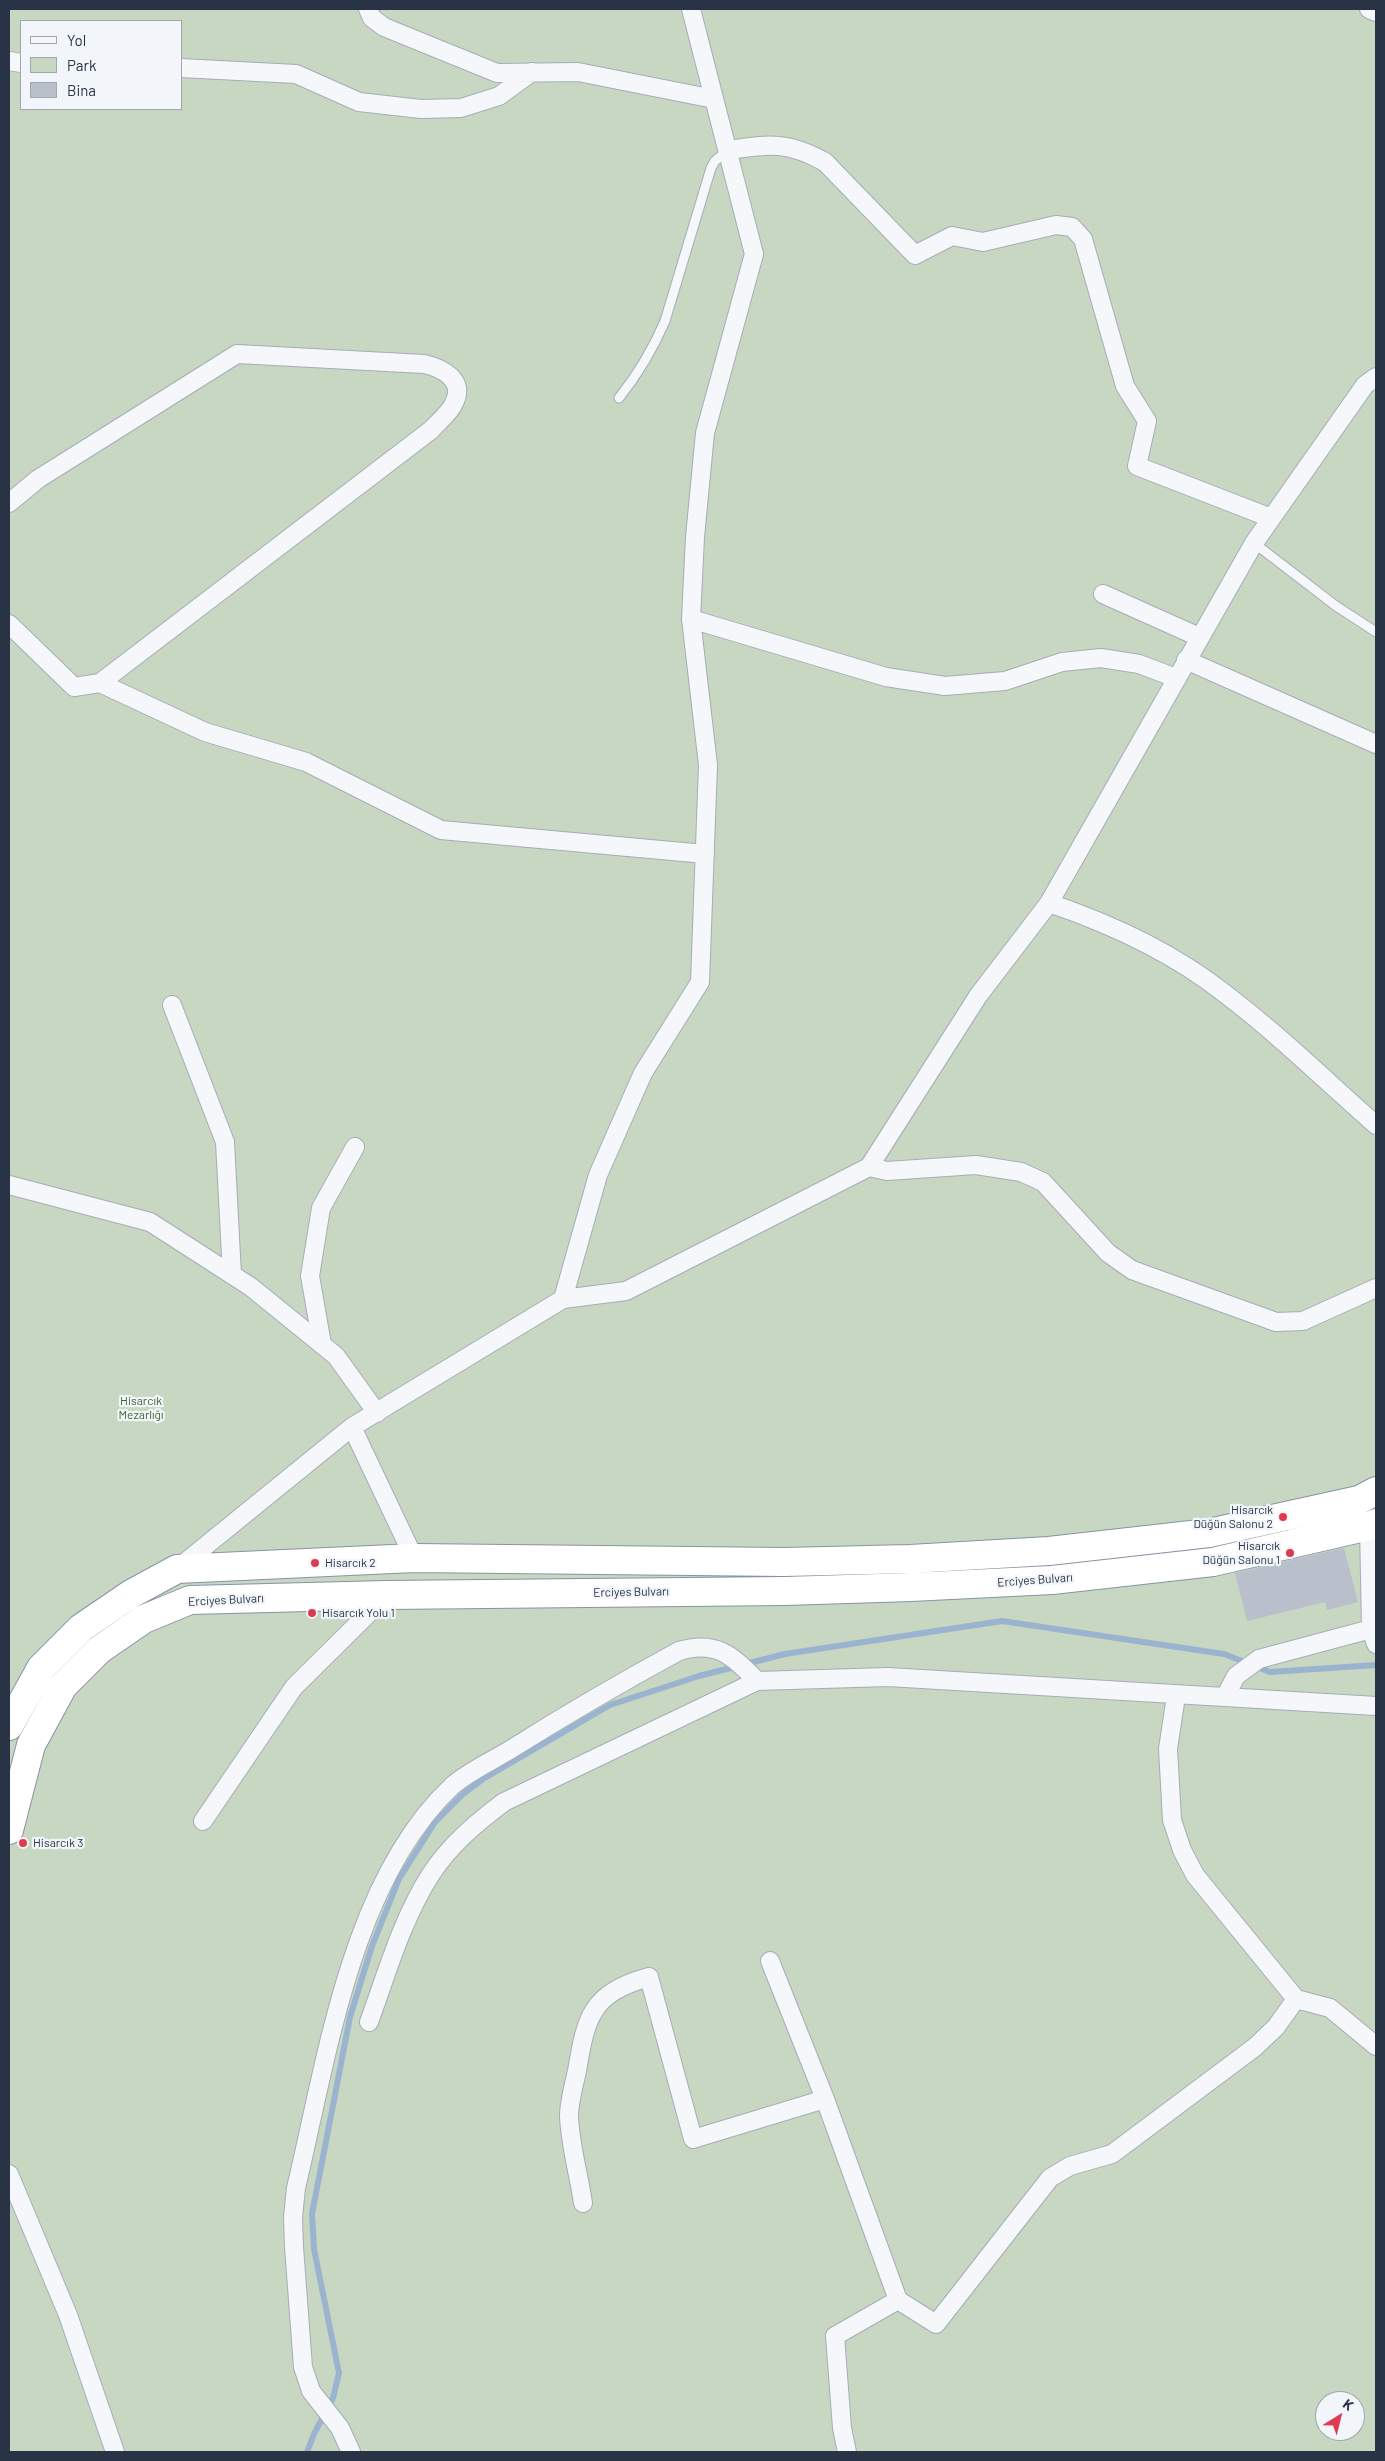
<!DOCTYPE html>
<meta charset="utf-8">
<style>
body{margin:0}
#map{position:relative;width:1385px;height:2461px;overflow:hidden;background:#e2e6ec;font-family:Barlow,sans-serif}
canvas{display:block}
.frame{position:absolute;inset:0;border:10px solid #283346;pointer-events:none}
.legend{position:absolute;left:20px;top:20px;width:162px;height:90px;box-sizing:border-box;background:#f2f5f9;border:1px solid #a1a7b1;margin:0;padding:6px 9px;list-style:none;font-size:15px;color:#283346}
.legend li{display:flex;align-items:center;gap:10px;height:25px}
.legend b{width:25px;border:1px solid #a1a7b1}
.north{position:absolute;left:1315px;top:2391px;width:50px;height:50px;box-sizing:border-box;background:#f2f5f9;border:1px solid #a1a7b1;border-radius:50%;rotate:36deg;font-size:14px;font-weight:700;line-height:20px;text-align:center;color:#283346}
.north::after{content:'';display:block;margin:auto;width:18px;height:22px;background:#de3b53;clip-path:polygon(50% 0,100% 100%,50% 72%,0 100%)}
</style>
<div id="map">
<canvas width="1385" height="2461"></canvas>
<div class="frame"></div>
<ul class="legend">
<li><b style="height:6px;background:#f6f7fa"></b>Yol</li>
<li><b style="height:14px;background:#c7d7c2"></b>Park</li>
<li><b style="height:14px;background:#b9bfcb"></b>Bina</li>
</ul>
<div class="north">K</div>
</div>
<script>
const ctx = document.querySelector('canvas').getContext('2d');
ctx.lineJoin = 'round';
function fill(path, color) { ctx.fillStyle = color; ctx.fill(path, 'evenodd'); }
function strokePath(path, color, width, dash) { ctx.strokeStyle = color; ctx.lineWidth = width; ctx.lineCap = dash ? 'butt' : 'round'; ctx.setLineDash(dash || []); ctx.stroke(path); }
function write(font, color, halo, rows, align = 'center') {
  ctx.font = font + ' Barlow,sans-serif'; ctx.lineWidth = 4.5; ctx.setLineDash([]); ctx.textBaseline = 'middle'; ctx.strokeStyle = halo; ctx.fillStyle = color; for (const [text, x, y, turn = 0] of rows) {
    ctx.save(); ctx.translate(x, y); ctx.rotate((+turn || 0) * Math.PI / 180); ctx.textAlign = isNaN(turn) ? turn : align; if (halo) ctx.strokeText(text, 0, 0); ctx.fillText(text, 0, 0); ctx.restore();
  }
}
fill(new Path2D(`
 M9 9H1376V2452H9ZM21 21H181V109H21ZM1325 2401H1355V2431H1325Z`), '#c7d7c2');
strokePath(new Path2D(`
 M307 2452 314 2434 333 2398 339 2373 314 2249 312 2214 350 2017 372 1946 399 1879 435 1822 463 1794 483 1779 610 1705 699 1676 785 1654 1002 1621 1224 1654 1270 1672 1376 1665`), '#9ab4d0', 6);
fill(new Path2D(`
 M1344 1548 1358 1602 1327 1610 1325 1602 1247 1621 1235 1573Z`), '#b9bfcb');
const service = new Path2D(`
 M619 398C638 374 653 349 665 321L711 168 715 161 728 150
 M1254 543 1336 606 1376 632`);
const minor = new Path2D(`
 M368 9 372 18 384 27 497 73 578 72 714 99
 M1369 9 1376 12
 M9 61 21 63
 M181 68 296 74 359 102 421 109 461 108 499 96 532 72
 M728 150C770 144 787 141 825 162L915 255 952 236 983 242 1056 225 1072 227 1083 239 1125 386 1147 421 1137 466 1271 518
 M9 503 38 479 237 354 424 364C442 368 466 380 454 403 450 413 438 422 431 430L100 683 74 687 9 624
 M1103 594 1199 637
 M691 619 886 677 945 686 1005 681 1062 662 1101 658 1139 664 1176 678
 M1186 660 1376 744
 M100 683 205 732 306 762 441 830 705 854
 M1049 903C1111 924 1172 952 1224 993 1277 1033 1326 1081 1376 1125
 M172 1005 225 1142 232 1275
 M869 1167 887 1171 976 1165 1021 1172 1043 1182 1108 1253 1132 1270 1276 1322 1303 1321 1376 1288
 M9 1185 150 1222 251 1287 336 1356 377 1413
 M563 1299 598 1175 643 1073 700 982 708 765 691 619 695 537 705 433 754 254 691 9
 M322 1344 310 1276 321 1208 355 1147
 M352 1427 414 1558
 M1369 1526 1371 1629 1376 1644
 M177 1569 352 1427 563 1299 626 1291 869 1167 978 996 1049 903 1254 543 1365 385 1376 377
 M1176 1696 1168 1749 1172 1820 1182 1850 1195 1875 1296 1999 1330 2008 1376 2046
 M1225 1697 1236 1676 1259 1659 1371 1629
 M203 1821 294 1687 387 1595
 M770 1961 825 2099
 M369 2022C387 1973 402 1919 431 1874 450 1845 476 1823 504 1802L757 1681 888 1677 1376 1706
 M9 2174 68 2315 115 2452
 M583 2203C579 2175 570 2145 569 2116 569 2102 574 2085 577 2071 586 2017 591 1993 649 1977L693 2139 825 2099 898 2300 936 2324 1050 2178 1070 2166 1112 2154 1255 2047 1276 2027 1296 1999
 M351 2452 340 2428 311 2391 303 2367 294 2247 293 2217 296 2188C327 2059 351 1881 452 1786 469 1771 494 1760 513 1748 567 1714 622 1682 679 1651 716 1640 732 1655 757 1681
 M847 2452 842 2428 835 2336 898 2300`);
const trunk = new Path2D(`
 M9 1726 41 1668 81 1628 131 1594 177 1569 414 1558 784 1562 910 1559 1049 1551 1209 1533 1359 1500 1376 1491
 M9 1830 31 1745 63 1686 99 1650 144 1619 190 1600 387 1595 785 1591 911 1587 1052 1580 1213 1562 1369 1526 1376 1523`);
strokePath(service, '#a6adb7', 11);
strokePath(minor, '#a6adb7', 20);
strokePath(trunk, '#8893a5', 30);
strokePath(service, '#f6f7fa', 9);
strokePath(minor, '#f6f7fa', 18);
strokePath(trunk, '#fff', 28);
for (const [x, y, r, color] of [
 [1283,1517,5,"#de3b53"],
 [1290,1553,5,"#de3b53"],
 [315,1563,5,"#de3b53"],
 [312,1613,5,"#de3b53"],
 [23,1843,5,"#de3b53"]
]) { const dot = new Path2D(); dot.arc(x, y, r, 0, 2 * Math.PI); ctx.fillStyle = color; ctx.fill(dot); strokePath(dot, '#f2f5f9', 2); }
write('12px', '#3c6434', '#f2f5f9', [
 ["Hisarcık",141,1401],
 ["Mezarlığı",141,1415]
]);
write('12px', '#283346', '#f2f5f9', [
 ["Hisarcık",1273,1510,"right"],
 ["Düğün Salonu 2",1273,1524,"right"],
 ["Hisarcık",1280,1546,"right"],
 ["Düğün Salonu 1",1280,1560,"right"],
 ["Hisarcık 2",325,1563],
 ["Hisarcık Yolu 1",322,1613],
 ["Hisarcık 3",33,1843]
], 'left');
write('12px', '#283346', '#f2f5f9', [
 ["Erciyes Bulvarı",1035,1580,-4],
 ["Erciyes Bulvarı",631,1592,-1],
 ["Erciyes Bulvarı",226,1600,-3]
]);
</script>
